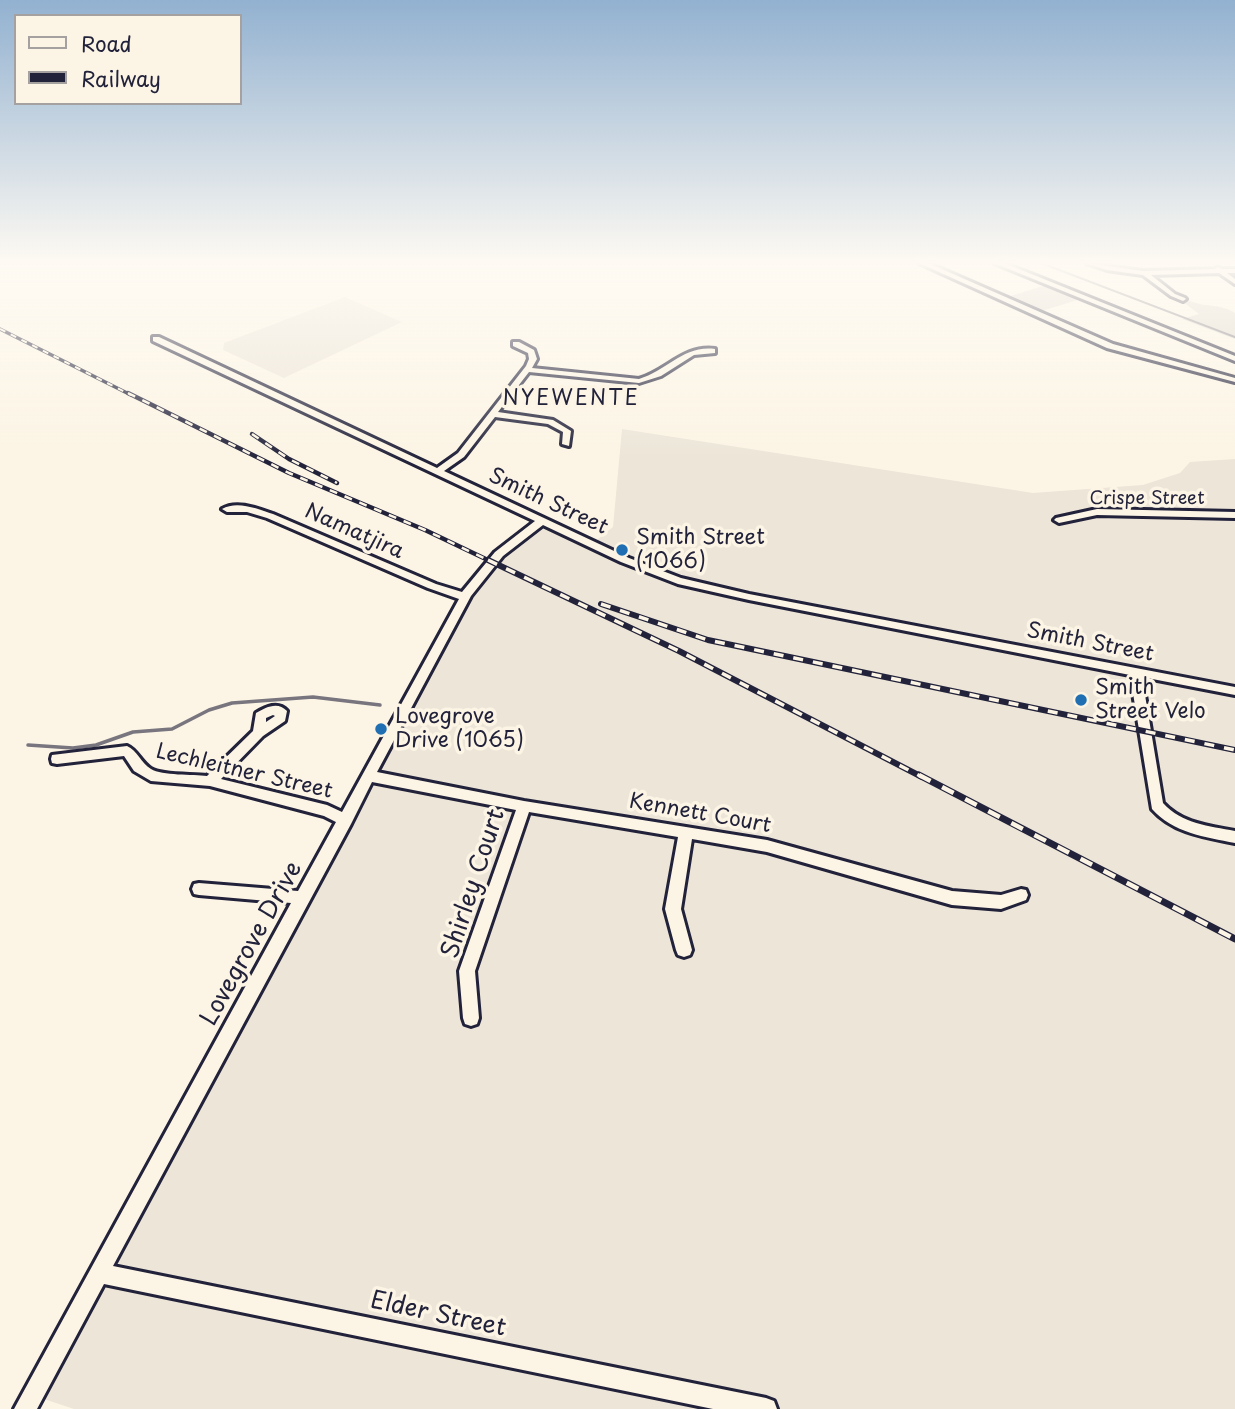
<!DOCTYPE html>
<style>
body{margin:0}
#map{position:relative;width:1235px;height:1409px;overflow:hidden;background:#fcf5e5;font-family:"Playpen Sans",sans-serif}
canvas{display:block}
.legend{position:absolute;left:14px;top:14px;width:228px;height:91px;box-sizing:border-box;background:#fcf5e5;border:2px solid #a5a1a1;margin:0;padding:9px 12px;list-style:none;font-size:21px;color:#22223b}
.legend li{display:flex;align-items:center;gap:14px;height:35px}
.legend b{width:35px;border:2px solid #a5a1a1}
</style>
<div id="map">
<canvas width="1235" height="1409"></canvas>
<ul class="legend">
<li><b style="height:9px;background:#fcf5e5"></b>Road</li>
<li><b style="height:9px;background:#22223b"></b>Railway</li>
</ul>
</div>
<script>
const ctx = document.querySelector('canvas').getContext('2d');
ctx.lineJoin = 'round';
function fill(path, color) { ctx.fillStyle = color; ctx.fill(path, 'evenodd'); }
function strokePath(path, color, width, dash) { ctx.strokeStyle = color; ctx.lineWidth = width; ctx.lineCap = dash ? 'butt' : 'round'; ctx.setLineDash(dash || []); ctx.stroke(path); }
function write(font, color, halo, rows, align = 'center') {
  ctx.font = font + ' "Playpen Sans",sans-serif'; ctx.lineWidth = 7; ctx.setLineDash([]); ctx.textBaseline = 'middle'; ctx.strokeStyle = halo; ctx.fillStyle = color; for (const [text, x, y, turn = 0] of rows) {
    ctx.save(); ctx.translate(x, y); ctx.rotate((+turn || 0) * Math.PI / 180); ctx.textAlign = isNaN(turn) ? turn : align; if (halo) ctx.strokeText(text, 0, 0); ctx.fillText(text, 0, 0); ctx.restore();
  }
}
fill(new Path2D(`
 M345 297 402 322 284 378 223 350 224 343Z
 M622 429 1033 493 1143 485 1180 473 1190 462 1235 459V1409H74L32 1395 346 820 487 567 542 521 592 544 613 527Z`), '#ece5d8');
fill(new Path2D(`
 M1049 284 1084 298 1035 313 1001 299Z
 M1190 301C1204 307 1223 304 1235 313V339L1182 319 1199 314 1183 302Z`), '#dcd6cc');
strokePath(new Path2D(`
 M1041 263 1235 337`), '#78757e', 2);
strokePath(new Path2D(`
 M28 745 73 748 96 745 133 732 172 729 209 710 232 703 313 697 380 705`), '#78757e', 3.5);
const minor = new Path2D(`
 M919 263H928L1113 344 1235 378V382L1107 348Z
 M994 263H1004L1235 356V361Z
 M1086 263 1143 271 1215 269 1218 267 1222 269H1235V273H1227L1235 279V284L1219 273 1151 275 1175 294 1185 298 1186 299 1183 301 1171 296 1143 275 1107 270Z
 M153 337H159L437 468 458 453 526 366 529 359 528 353 513 346V342H519L534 350 537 359 532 368 639 379C667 371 683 345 715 349V353L694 355 661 376 639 383 529 372 498 412 553 420 571 431 569 446 562 444 563 432 548 424 495 417 464 457 444 471 629 558 681 578 749 594 1235 687V695L1142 677 1163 803C1182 824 1209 826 1235 831V843C1205 837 1173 833 1152 809L1130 675 749 600 678 584 621 562 543 525 503 556 471 596 377 772 524 801 767 840 952 891 1001 895 1021 889 1026 890 1028 895 1026 900 1001 909 952 905 767 852 692 839 681 909 692 950 690 955 684 957 678 955 676 950 665 909 678 837 529 812 475 971 479 1018 477 1024 471 1026 465 1024 463 1018 459 971 516 810 372 782 351 824 113 1266 766 1398 774 1401 777 1409H713L104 1284 37 1409H14L291 903 199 895 194 894 192 889 194 884 199 883 298 891 336 822 324 816 210 786 151 781 134 771 124 756 57 764 52 763 51 759 52 755 127 746C137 750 141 763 151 769 162 776 193 774 207 776L253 731 256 713C266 707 278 701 287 711L285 721 263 736 221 779 327 805 342 812 459 599 428 588 267 518 247 512H227L222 509C237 500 258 509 273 514L436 584 462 592 495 552 535 521 153 341ZM273 715 275 716 266 722V718Z
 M1097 509 1235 512V518L1097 515 1059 523 1054 520 1056 518Z`);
strokePath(minor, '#22223b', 6);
fill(minor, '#fcf5e5');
const railFar3 = new Path2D(`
 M0 329 131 395`);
const railFar2 = new Path2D(`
 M128 393 289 473 425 530 492 562
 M252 434 289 459 337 483`);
const railFar1 = new Path2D(`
 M488 560 679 651 922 777
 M601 604 708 640 1235 750`);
const rail = new Path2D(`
 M919 775 1235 939`);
strokePath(railFar3, '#22223b', 3.5);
strokePath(railFar2, '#22223b', 4.5);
strokePath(railFar1, '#22223b', 6);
strokePath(rail, '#22223b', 7);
strokePath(railFar3, '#fcf5e5', 2, [6]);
strokePath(railFar2, '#fcf5e5', 2.5, [8]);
strokePath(railFar1, '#fcf5e5', 3.5, [10]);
strokePath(rail, '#fcf5e5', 4.5, [13]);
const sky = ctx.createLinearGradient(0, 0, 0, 461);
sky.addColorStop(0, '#92b1d0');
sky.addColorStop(0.57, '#fefaf3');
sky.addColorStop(1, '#fefaf300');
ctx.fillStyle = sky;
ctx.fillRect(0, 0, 1235, 461);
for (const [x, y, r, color] of [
 [622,550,7,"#1f6fb2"],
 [1081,700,7,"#1f6fb2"],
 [381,729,7,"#1f6fb2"]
]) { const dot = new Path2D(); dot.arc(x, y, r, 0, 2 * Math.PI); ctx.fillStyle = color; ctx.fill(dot); strokePath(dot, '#fcf5e5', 2.5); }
write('18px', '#22223b', '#fcf5e5', [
 ["Crispe Street",1147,499]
]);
ctx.letterSpacing = '2px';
write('21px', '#22223b', '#fcf5e5', [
 ["NYEWENTE",571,399]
]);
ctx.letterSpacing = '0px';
write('21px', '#22223b', '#fcf5e5', [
 ["Smith Street",548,502,25],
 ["Namatjira",354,532,24],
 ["Smith Street",1090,643,11],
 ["Lechleitner Street",244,772,13],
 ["Kennett Court",700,814,10]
]);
write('21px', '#22223b', '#fcf5e5', [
 ["Smith Street",636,538],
 ["(1066)",636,562],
 ["Smith",1095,688],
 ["Street Velo",1095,712],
 ["Lovegrove",395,717],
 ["Drive (1065)",395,741]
], 'left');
write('24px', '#22223b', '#fcf5e5', [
 ["Shirley Court",474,884,-72],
 ["Lovegrove Drive",252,944,-61],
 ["Elder Street",438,1315,12]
]);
</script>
